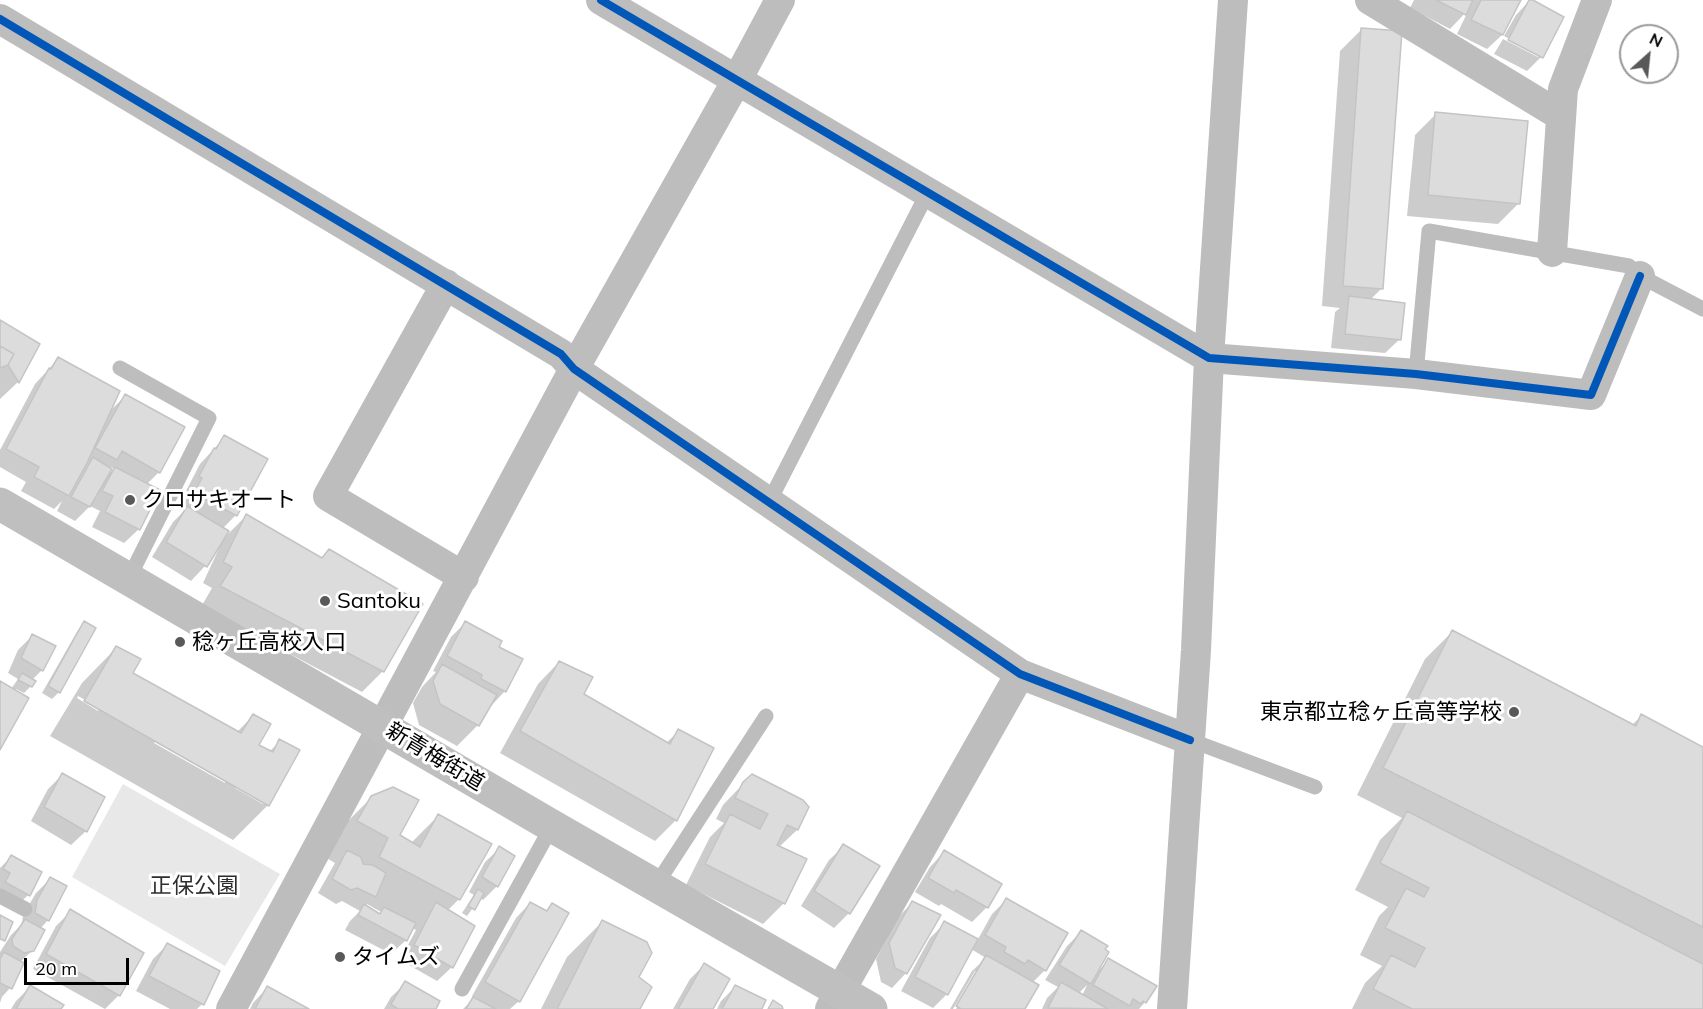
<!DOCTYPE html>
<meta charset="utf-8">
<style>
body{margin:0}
#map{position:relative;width:1703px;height:1009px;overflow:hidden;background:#fff;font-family:Mulish,sans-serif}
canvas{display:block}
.north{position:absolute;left:1619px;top:24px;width:60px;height:60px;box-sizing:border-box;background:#fff;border:2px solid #999;border-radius:50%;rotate:27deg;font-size:16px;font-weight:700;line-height:24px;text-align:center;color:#000}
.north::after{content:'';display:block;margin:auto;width:21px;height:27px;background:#595959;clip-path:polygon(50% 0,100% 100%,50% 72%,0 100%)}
.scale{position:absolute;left:24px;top:958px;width:105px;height:27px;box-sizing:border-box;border:3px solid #000;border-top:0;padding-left:8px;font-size:18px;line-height:21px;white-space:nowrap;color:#000;-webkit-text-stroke:4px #fff;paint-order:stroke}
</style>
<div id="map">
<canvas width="1703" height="1009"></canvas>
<div class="north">N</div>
<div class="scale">20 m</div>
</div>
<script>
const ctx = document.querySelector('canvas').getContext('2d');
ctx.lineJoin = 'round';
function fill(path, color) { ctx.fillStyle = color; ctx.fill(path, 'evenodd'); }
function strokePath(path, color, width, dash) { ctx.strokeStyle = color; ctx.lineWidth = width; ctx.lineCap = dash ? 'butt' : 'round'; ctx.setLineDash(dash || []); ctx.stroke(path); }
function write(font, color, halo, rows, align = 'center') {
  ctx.font = font + ' Mulish,"Noto Sans JP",sans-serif'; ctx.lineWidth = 6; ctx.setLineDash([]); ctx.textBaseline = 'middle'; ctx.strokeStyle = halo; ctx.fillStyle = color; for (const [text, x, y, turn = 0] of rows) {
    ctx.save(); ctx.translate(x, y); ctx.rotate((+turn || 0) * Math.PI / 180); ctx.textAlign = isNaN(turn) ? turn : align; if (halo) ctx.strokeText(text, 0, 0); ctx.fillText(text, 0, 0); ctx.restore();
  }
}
fill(new Path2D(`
 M123 784 280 874 225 966 72 877Z`), '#e8e8e8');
fill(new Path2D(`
 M1414 0H1519L1502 35 1487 49 1457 34 1469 9 1450 29 1410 8Z
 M1530 0 1541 57 1527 71 1494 54 1503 39 1538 57V54L1504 36 1516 15Z
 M1361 30 1382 288 1370 300 1400 339 1385 353 1331 348 1335 312 1340 308 1322 306 1340 51Z
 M1436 114 1519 203 1498 224 1407 216 1415 135Z
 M0 322 38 344 18 382 0 399Z
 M58 359 110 411 125 396 159 472 146 485 139 529 124 543 92 527 100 511 90 506 75 521 57 511 62 501 54 509 21 491 26 482 0 467V450L35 384ZM111 467 115 469 107 476H106Z
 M225 437 266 459 236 515 222 529 224 538 246 516 320 559 329 551 383 671 362 692 201 607 212 588 203 583 221 544 219 543 205 566 191 581 152 557 173 522 185 510 181 508 189 492 186 491 200 464Z
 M85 623 59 692 52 699 42 693 78 630Z
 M465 623 497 647 505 691 491 706 489 705 478 725 457 746 419 725 413 703 422 687 436 672 433 671 451 637Z
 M1452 632 1632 725 1641 716 1703 749V1009H1352L1365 983 1382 966 1360 955 1379 916 1388 907 1355 890 1380 840 1402 818 1357 795 1425 659Z
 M33 635 42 670 32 680 34 681 31 686 24 693 16 689 15 692 0 747V683L11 689 18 679 8 673 18 650Z
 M117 647 130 673 237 732 253 716 257 745 269 752 280 741 268 805 233 840 50 736 82 683ZM78 696 98 707V711L77 698ZM156 740 225 779V783L154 743ZM237 786 264 802 263 804 235 788Z
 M559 662 582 695 666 743 679 731 676 820 655 841 500 753 538 684Z
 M62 775 86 831 71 845 31 821 48 789Z
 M744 783 807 807 797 830 779 847 784 903 763 924 686 885 710 837 724 823 716 819 723 805Z
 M372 797 398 836 411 843 438 816 459 899 447 911 452 967 437 981 400 960 416 930 412 928 406 940 391 954 345 930 350 921 360 911 342 901 336 904 318 893 335 863 323 856 336 833ZM367 904 381 912 378 915 365 907Z
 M844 846 849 913 834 928 801 906 829 860Z
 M500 848 497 886 483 900 480 898 467 916 462 913 474 895 469 892 485 862Z
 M944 852 1000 884 987 907 972 922 941 904 939 906 915 892 930 867Z
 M11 857 28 895 14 909 0 901V868Z
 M50 879 48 920 40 929 33 950 20 962 22 963 10 988 2 997 0 1003V952L11 935 22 924 23 915 36 893Z
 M1006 900 1045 970 1032 983 1023 1009H956L978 971H975L953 1009H950L972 971 986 958 971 949 947 994 933 1008 901 991 930 938 945 923 977 941 992 914Z
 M530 903 545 912 553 904 519 1001 510 1009H463L474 998 472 996 516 918Z
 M912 903 906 973 892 988 881 982 876 959 898 917Z
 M71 911 119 995 105 1009 33 969 56 926Z
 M602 922 637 978 638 1009H541L567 957Z
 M1081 932 1097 972 1109 960 1154 986 1145 1002 1139 1009H1042L1047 998 1058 987 1045 980 1067 946ZM1087 985 1082 996 1079 993Z
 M167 945 202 1004 197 1009H170L136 991 153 959Z
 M704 965 711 1009H673L690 979Z
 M406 983 434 1009H384L391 997Z
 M736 986 760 1009H717L721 1001Z
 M30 987 59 1009H11L16 1001Z
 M267 988 306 1009H250L253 1003Z`), '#0003');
const building = new Path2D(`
 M1436 0H1473L1466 15Z
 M1481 0H1521L1503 35 1471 20Z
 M1529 0H1533L1564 17 1543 58 1508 40Z
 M1361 28 1402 31 1383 289 1343 286Z
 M1435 112 1528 121 1520 204 1428 195Z
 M1349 296 1405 303 1401 340 1345 334Z
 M0 320 40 344 19 383 8 365 14 354 0 346Z
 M0 346 14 354 8 365 0 368Z
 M58 357 120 391 87 463 69 496 34 477 39 467 6 449 49 368 51 369Z
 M125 394 185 427 160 473 122 451 117 460 95 448Z
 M224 435 268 459 237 516 194 493 202 478 199 476 214 448 216 449Z
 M93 457 112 469 90 507 71 497Z
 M115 467 160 490 140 530 105 512 113 496 102 491Z
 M187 506 229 531 207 567 166 542Z
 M246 514 322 558 329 549 423 604 384 672 220 586 232 567 223 562Z
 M84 621 96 628 60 693 48 686Z
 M465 621 502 641 499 647 523 659 506 692 481 679 482 675 447 656Z
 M1452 630 1636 726 1641 714 1703 747V927L1383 768Z
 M32 634 56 646 43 671 21 658Z
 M116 646 141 659 133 673 241 733 253 714 271 724 259 745 273 752 279 739 300 750 269 806 84 701Z
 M559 661 593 677 584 694 670 744 678 729 714 748 677 821 520 731Z
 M442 664 497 695 479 726 440 704 433 681Z
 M22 673 36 681 32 687 18 680Z
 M0 681 29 698 0 750Z
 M62 773 105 797 87 832 44 807Z
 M752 774 803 800 809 807 798 830 787 825 777 845 807 859 785 904 705 864 730 814 760 829 768 814 735 798 743 782Z
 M393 787 419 800 400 835 420 847 438 814 492 844 460 900 379 857 388 838 357 821 371 796Z
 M1407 811 1703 964V1009H1412L1373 989 1391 955 1415 967 1425 948 1385 928 1406 888 1424 897 1429 888 1380 863Z
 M843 844 880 866 850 914 814 891Z
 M499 846 515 856 498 887 482 877Z
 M347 850 361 857 363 864 373 865 386 873 376 897 357 888 351 890 332 879Z
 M944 850 1002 884 988 908 956 890 954 893 928 878Z
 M11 855 42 872 30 896 5 882 10 873 3 869Z
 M50 877 67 886 49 921 35 913 37 900Z
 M478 889 484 893 475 910 468 906Z
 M1006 898 1068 933 1046 971 1028 960 1025 964 1004 952 1006 947 985 935Z
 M912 901 941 915 907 974 895 968 889 943Z
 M436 902 475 926 453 968 414 945Z
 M530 902 547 911 552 903 569 913 520 1002 485 982Z
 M364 904 380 914 384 907 416 923 407 941 358 915Z
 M70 909 144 953 120 996 46 954Z
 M0 915 13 922 5 941 0 939Z
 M25 919 45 930 34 951 24 953 13 946 12 939Z
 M602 920 647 942 652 953 639 977 652 987 640 1009H557Z
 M944 921 978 939 948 995 915 977Z
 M1081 930 1108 946 1105 949 1109 952 1091 984 1059 965Z
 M167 943 220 971 204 1005 149 976Z
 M4 952 24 963 12 989 0 983V959Z
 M986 955 1039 985 1025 1009H961L956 1006Z
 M1108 958 1157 986 1146 1003 1143 1001 1141 1004 1133 999 1130 1006 1093 985Z
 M704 963 730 979 713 1009H678Z
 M405 981 440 1001 436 1009H398L391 1004Z
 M1061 982 1108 1009 1048 1008Z
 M30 985 64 1005 61 1009H16Z
 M735 985 766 1000 762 1009H722Z
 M267 986 309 1009H255Z
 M473 997 496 1009H466Z
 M773 1000 782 1006 783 1009H768Z`);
fill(building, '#dcdcdc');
strokePath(building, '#c4c4c4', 1.5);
strokePath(new Path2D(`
 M120 368 209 418 129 578
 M1416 374 1429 231 1629 266 1640 276 1703 309
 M769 502 928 192
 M1190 740 1315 787
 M656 885 766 716
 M0 896 25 909
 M462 989 552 826`), '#bdbdbd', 15);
strokePath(new Path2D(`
 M601 0 1209 358 1416 374 1591 395 1640 276
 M1370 0 1561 116
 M0 19 561 354 574 369 1020 674 1190 740
 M1552 252 1563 89 1597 0
 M446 284 328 496 464 577
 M231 1009 574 369 737 80 780 0
 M830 1009 1020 674
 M1172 1009 1196 650 1209 358 1233 0`), '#bdbdbd', 30);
strokePath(new Path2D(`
 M0 504 552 826 871 1009`), '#bfbfbf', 33);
strokePath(new Path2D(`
 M601 0 1209 358 1416 374 1591 395 1640 276
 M0 19 561 354 574 369 1020 674 1190 740`), '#0057b8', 8);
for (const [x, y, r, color] of [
 [130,500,6,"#595959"],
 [325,601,6,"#595959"],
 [180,642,6,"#595959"],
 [1514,712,6,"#595959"],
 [340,957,6,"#595959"]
]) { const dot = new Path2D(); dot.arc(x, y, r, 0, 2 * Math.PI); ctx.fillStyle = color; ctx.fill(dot); strokePath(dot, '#fff', 2); }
write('22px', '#000', '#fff', [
 ["クロサキオート",142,500],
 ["Santoku",337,601],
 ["稔ヶ丘高校入口",192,642],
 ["東京都立稔ヶ丘高等学校",1502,712,"right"],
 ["タイムズ",352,957]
], 'left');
write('22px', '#000', '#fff', [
 ["新青梅街道",435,757,31]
]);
write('22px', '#2d2d2d', '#fff', [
 ["正保公園",194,886]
]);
</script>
